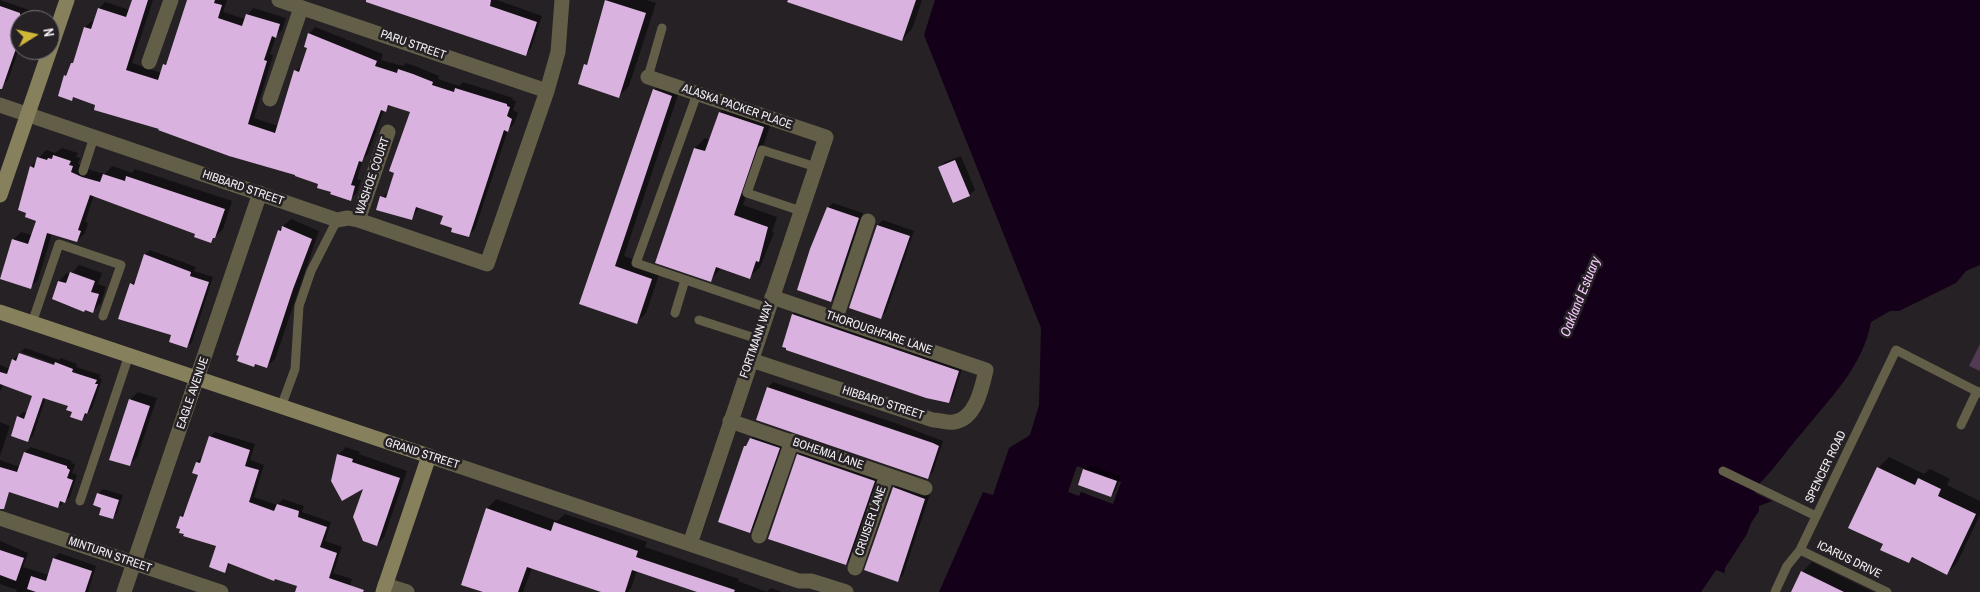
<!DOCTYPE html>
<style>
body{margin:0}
#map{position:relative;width:1980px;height:592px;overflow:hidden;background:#252125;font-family:"Archivo Narrow",sans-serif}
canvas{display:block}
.north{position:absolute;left:10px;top:10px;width:50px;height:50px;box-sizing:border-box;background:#252125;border:1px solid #777477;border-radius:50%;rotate:80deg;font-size:14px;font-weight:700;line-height:20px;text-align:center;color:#f3f0f3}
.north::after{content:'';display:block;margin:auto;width:18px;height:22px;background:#d0b836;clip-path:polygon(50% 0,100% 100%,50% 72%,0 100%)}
</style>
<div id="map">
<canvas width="1980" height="592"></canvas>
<div class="north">N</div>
</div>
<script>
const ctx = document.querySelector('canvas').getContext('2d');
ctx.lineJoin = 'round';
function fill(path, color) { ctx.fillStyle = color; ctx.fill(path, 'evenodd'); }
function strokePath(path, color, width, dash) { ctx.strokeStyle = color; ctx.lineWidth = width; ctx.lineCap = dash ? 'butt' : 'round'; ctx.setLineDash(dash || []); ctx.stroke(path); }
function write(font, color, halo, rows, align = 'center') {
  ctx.font = font + ' "Archivo Narrow",sans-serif'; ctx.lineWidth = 5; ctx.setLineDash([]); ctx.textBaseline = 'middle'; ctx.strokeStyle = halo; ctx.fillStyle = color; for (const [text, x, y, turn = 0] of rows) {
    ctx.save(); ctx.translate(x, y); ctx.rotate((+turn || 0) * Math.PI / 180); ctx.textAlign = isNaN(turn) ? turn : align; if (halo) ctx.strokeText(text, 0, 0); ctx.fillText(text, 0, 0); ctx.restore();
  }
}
fill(new Path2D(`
 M1980 344V371L1969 366Z`), '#523a55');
fill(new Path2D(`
 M935 0H1980V265L1966 271 1956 283 1899 311H1890L1871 322C1863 367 1829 399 1801 434 1786 451 1773 471 1756 487L1755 493 1772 501 1759 506V511L1751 523 1747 534 1725 568 1724 577 1715 582 1710 592H939L983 492 993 495 1009 448 1030 435 1039 405 1041 328 924 35Z`), '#150019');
fill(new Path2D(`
 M1077 466 1121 482 1113 504 1081 492 1079 496 1068 492Z
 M1716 570 1724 573 1726 579 1717 584 1713 592H1701Z`), '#252125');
fill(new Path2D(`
 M0 0 32 11 29 20H20V46L8 80 3 85 0 84Z
 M133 0H153L132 63 161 73 164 65 169 60 187 0H227L223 12 245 19 253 8 286 18 282 30 276 36 270 54 273 55 254 118 278 126 295 71 303 65 309 47V34L315 27 383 54 381 60 403 66 406 63 420 68 439 76 438 79 459 86 463 82 513 98 512 100 516 101 513 110 518 113 514 124 508 130 475 229 468 236 454 228 444 215 420 207 412 218 382 197 390 191 411 112 391 105 384 110 368 154 363 159 357 179 361 180 357 193 350 199 297 174 74 97 72 99 65 76 75 60 85 27 92 21 95 22 99 9 105 2 130 10Z
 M366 0H497L542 16 531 48 526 54Z
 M606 0H647L656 3 629 86 619 96 585 65 589 61Z
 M786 0H922L912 29 902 40Z
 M663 80 681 86 624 256 661 269 646 313 637 322 581 303 654 90Z
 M730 102 773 117 743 205 777 217 772 232 774 233 760 267 749 278 721 268 711 280 656 262 695 148 705 138 710 140 720 112Z
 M62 148 78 153 76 157 80 158 78 164 90 170 105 174 112 166 132 173 135 169 232 201 223 229 211 241 196 233 94 195 85 222 88 223 85 233 77 241 52 233 38 280 30 287 1 278 14 239 21 232 32 235 38 221 31 167 46 150 55 153Z
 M961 156 975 190 969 195 940 167 945 162Z
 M833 203 863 213 836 295 831 301 828 208Z
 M291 219 319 231 275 359 267 366 258 292 279 230Z
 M883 220 914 231 886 312 881 317 878 225Z
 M150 250 196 267 194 271 213 277 192 342 187 347 173 334 131 284 137 279 145 255Z
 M79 265 102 273 98 284 106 287 101 303 93 311 86 309 84 311 53 298 59 281 67 273 71 274Z
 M798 309 963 366 953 397 948 402 943 400 941 402 787 350 793 314Z
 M25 348 59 360 61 358 77 364 76 367 101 375 99 378 102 379 92 408 82 420 69 405 46 397 33 436 28 441 18 417 23 412 27 413 33 395 3 384 0 392V365L10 369 13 360 21 352V355L60 368V366L21 352Z
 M773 382 901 425 943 441 933 472 927 478 757 419 768 387Z
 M138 392 157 398 137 457 129 465 130 400Z
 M0 422 10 426 0 456Z
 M215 432 255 444 250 460 264 465 254 497 277 505 283 499 304 506 302 512 331 522 325 541 342 547 333 573 352 579 348 592H296L298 585 231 563 224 571 218 546 181 516 186 511 200 474 197 462 202 457 210 437Z
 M756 433 784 443 755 526 750 531 745 446Z
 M31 447 72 461 71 463 75 464 72 473 77 475 70 497 58 507 0 488V460L20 467 25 452Z
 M346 447 360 452 359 454 407 471 384 537 377 545 365 486 332 481 339 454Z
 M804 450 879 476 851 558 846 564 798 455Z
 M1889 457 1924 474 1930 469 1950 479 1947 485 1980 501V515L1957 563 1947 573 1914 557 1909 562 1885 544 1878 468Z
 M1090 465 1121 476 1116 490 1111 496 1084 470Z
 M899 482 930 494 903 575 898 580 894 488Z
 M103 489 123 495 117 513 112 518 103 507 98 494Z
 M496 499 557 521 565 514 647 542 645 547 739 579 738 581 767 592 771 588 782 592H701L637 571 631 588 628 592H605L532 568 523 592H487V509Z
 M0 541 28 553 23 567 49 575 54 558 59 553 96 566 88 592H16L17 590 0 584Z
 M1812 562 1873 592H1792L1802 572Z`), '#0007');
fill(new Path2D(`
 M132 0H148L126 70 158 80 163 64 166 65 187 0H215L214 3 222 5 218 18 242 26 246 14 280 24 276 38 272 36 264 60 267 61 248 124 275 133 294 70 299 72 307 48 304 47 308 33 377 61 375 66 397 73 398 69 413 74 433 82 432 85 454 92 455 88 507 104V106L510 107 507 116 512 119 508 132 504 130 469 237 451 232 452 228 440 224 443 216 416 207 412 220 376 210 380 196 386 198 394 173 389 171 410 112 388 105 386 112 381 110 362 162 359 161 351 185 355 186 351 201 330 194 331 192 317 188 318 184 295 176V175L229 156 158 130 159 129 94 110 95 105 73 97 72 101 58 96 64 75 66 76 71 63H73L84 27 91 29 98 8 126 17Z
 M366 0H491L490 6 537 22 526 56 366 2Z
 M605 0 646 13 619 98 578 84 584 64 587 65Z
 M788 0H916L902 41 787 2Z
 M0 6 20 13V37L2 89H0Z
 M653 89 672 96 615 266 652 279 637 324 579 304Z
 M719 112 764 127 734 215 768 227 759 262 756 261 750 279 716 267 711 282 655 263 694 148 705 151Z
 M53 155 71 161 69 165 73 166 71 172 82 177 100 182 103 174 125 181 126 176 225 209 215 238H213L211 243 194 237 195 234 90 195 78 230 81 231 77 242 47 233 31 289 0 279 12 239 28 244 36 221 25 217 26 213 18 210 30 166 34 168 37 157 47 160 48 158 52 159Z
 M955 160 970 196 953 203 938 167Z
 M827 207 859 218 831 302 797 290 810 249Z
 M877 225 910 236 881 319 849 308Z
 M282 226 312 239 293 289 267 368 255 364 254 367 237 361 239 356 236 355 278 230 281 231Z
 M144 254 191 272 190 276 209 282 187 348 169 342 171 335 118 319 130 283 134 285Z
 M70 272 95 281 91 292 99 294 93 313 85 310 84 312 52 299 58 281 66 283Z
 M792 314 959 371 949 403 926 398 786 350V348L782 347Z
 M19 353 54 365 55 362 73 369 72 372 97 380 95 384H98L87 414 85 413 82 421 70 417 72 412 66 410 68 406 43 398 28 442 11 436 17 416 24 419 32 396 0 384V372L7 374 12 359 16 361Z
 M767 387 933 443 939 446 928 479 756 420Z
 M129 399 150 406 130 466 109 460Z
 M209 436 250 450 245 466 259 470 249 502 274 511 277 504 299 511 298 517 327 527 320 547 337 553 329 578 364 590 363 592H295L297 586 275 579 274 581 228 563 225 573 209 567 216 546 183 536 184 534 179 533 180 529 176 528 180 516 183 517 189 500 198 475 192 473 196 462 200 463Z
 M750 438 780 448 750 533 718 522 744 446H746Z
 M24 452 67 466V468L70 470 67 478 73 480 65 503 60 501 58 508 9 492 4 509H0V467L17 472Z
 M337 454 353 459 352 462 400 478 377 546 363 541 353 517 363 489 342 501 331 481Z
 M797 454 875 481 846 565 768 539Z
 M1877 467 1915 485 1918 478 1941 489 1938 496 1976 514 1947 575 1912 557 1909 563 1880 550 1883 544 1848 528Z
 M1083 469 1117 481 1111 497 1078 485Z
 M893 487 925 499 898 582 864 570Z
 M97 493 119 500 113 519 99 515 101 508 93 505Z
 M486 508 551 531 554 522 638 551 636 557 735 590 734 592H697L632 570 625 592H601L527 567 518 592H483L461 585Z
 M0 550 24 558 16 581 0 575Z
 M53 558 92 571 85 592H36L27 589 31 576 46 581Z
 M1801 571 1844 592H1791Z`), '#d9b2df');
strokePath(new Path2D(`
 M648 77 662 28
 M697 94 636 263 768 308
 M83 171 94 137
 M801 211 747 193 762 150 816 167
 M675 313 685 280
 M699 320 758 339
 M32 323 59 244 121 265 103 316
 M281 407 295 369 299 306 311 271 337 220
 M1961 425 1977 391
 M1723 471 1816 516
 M80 501 129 355
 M1800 550 1887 592
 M1775 592 1787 566 1800 550 1896 350 1980 393`), '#635e48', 9);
strokePath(new Path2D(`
 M279 0 547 91
 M149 62 171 0
 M648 77 826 137 690 544
 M270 99 301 8
 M0 105 337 220 348 218 358 220 487 264 547 91 558 52 562 0
 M358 220 388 132
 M836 318 868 221
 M751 360 933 420C940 420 947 423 954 422 976 419 982 387 986 370L772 297
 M730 421 925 488
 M429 456 799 581H811L846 592
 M0 518 221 592
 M759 536 792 441
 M855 568 887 475
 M385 585 407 592
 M124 592 260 193`), '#635e48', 15);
strokePath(new Path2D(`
 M0 195 67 0
 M0 312 429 456 383 592`), '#87805c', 15);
write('12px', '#f3f0f3', '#252125', [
 ["PARU STREET",413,45,19],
 ["ALASKA PACKER PLACE",737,107,19],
 ["WASHOE COURT",373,176,-71],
 ["HIBBARD STREET",243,188,19],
 ["THOROUGHFARE LANE",879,333,19],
 ["FORTMANN WAY",757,340,-71],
 ["EAGLE AVENUE",193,393,-71],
 ["HIBBARD STREET",883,403,18],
 ["GRAND STREET",422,454,18],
 ["BOHEMIA LANE",828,454,19],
 ["SPENCER ROAD",1826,467,-64],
 ["CRUISER LANE",871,521,-71],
 ["MINTURN STREET",110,555,19],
 ["ICARUS DRIVE",1849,560,26]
]);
write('italic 14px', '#f7cafe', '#252125', [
 ["Oakland Estuary",1581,297,-68]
]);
</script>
